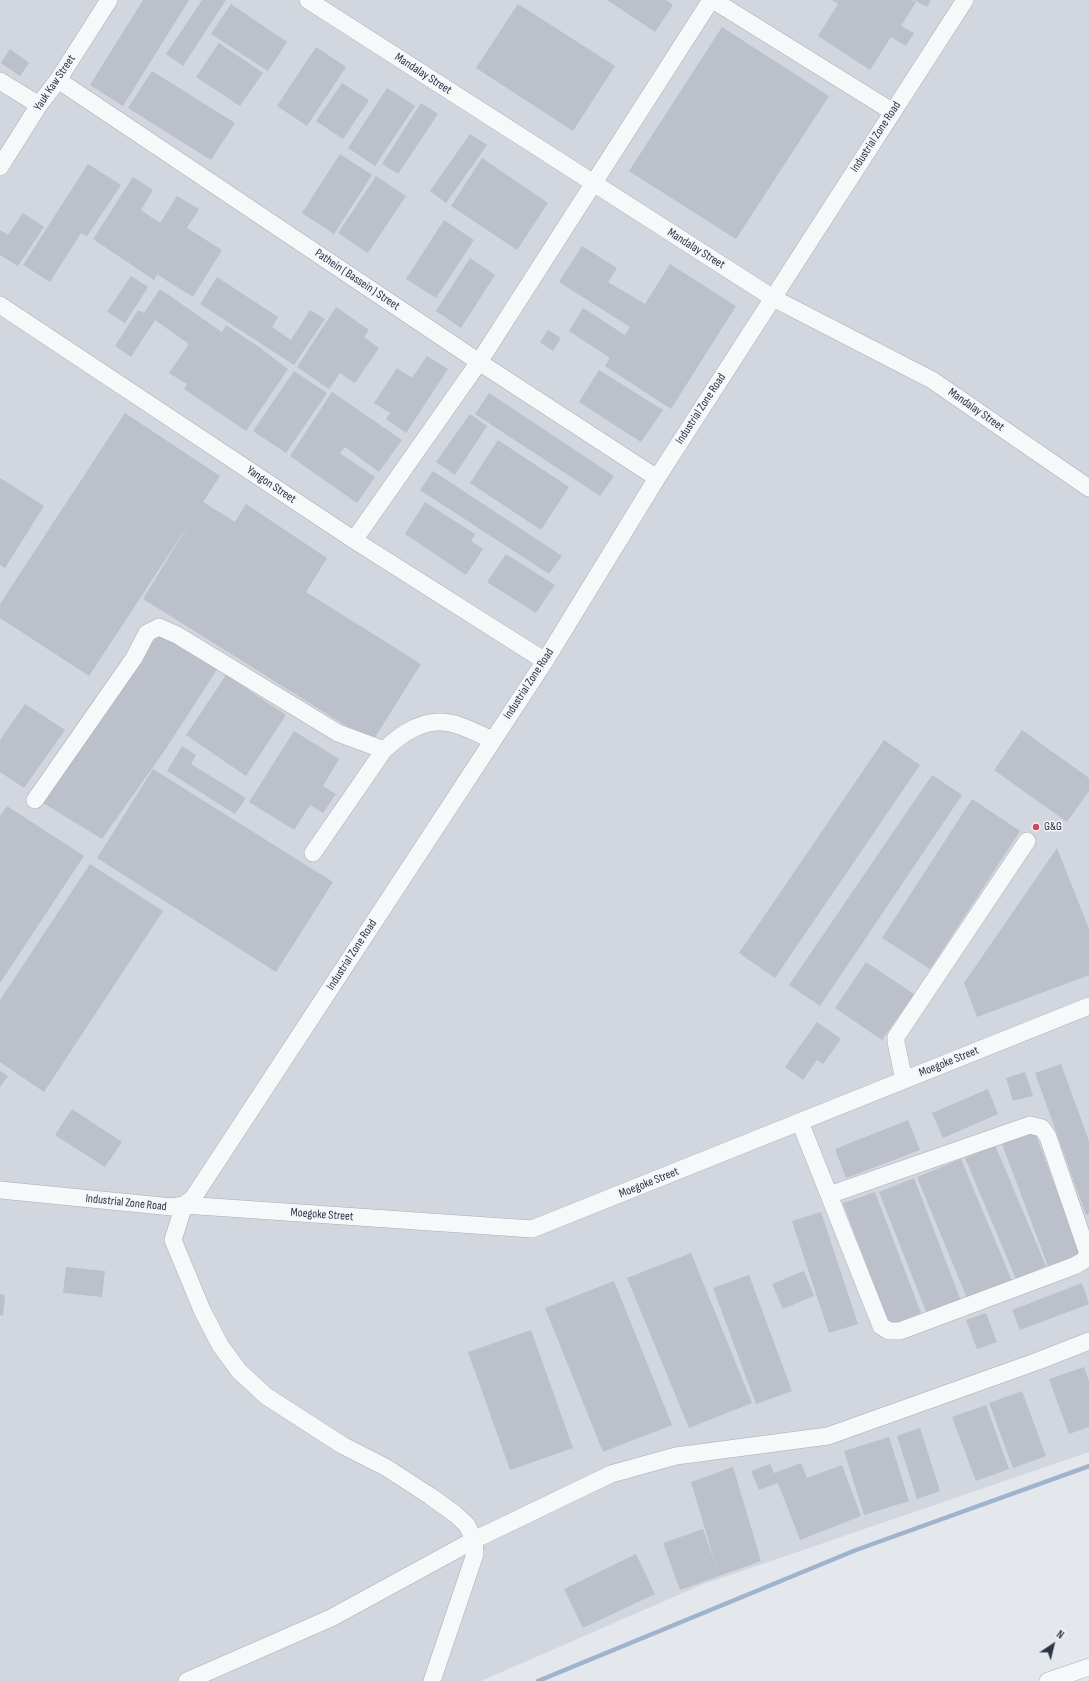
<!DOCTYPE html>
<style>
body{margin:0}
#map{position:relative;width:1089px;height:1681px;overflow:hidden;background:#e4e7ec;font-family:"Sofia Sans Condensed",sans-serif}
canvas{display:block}
.north{position:absolute;left:1033px;top:1625px;width:40px;height:40px;-webkit-text-stroke:3px #f4f6f9;paint-order:stroke;rotate:35deg;font-size:11px;font-weight:700;line-height:16px;text-align:center;color:#2b3445}
.north::after{content:'';display:block;margin:auto;width:14px;height:18px;background:#2b3445;clip-path:polygon(50% 0,100% 100%,50% 72%,0 100%)}
</style>
<div id="map">
<canvas width="1089" height="1681"></canvas>
<div class="north">N</div>
</div>
<script>
const ctx = document.querySelector('canvas').getContext('2d');
ctx.lineJoin = 'round';
function fill(path, color) { ctx.fillStyle = color; ctx.fill(path, 'evenodd'); }
function strokePath(path, color, width, dash) { ctx.strokeStyle = color; ctx.lineWidth = width; ctx.lineCap = dash ? 'butt' : 'round'; ctx.setLineDash(dash || []); ctx.stroke(path); }
function write(font, color, halo, rows, align = 'center') {
  ctx.font = font + ' "Sofia Sans Condensed",sans-serif'; ctx.lineWidth = 3; ctx.setLineDash([]); ctx.textBaseline = 'middle'; ctx.strokeStyle = halo; ctx.fillStyle = color; for (const [text, x, y, turn = 0] of rows) {
    ctx.save(); ctx.translate(x, y); ctx.rotate((+turn || 0) * Math.PI / 180); ctx.textAlign = isNaN(turn) ? turn : align; if (halo) ctx.strokeText(text, 0, 0); ctx.fillText(text, 0, 0); ctx.restore();
  }
}
fill(new Path2D(`
 M0 0H1089V1452L701 1585 481 1681H0Z`), '#d2d6de');
strokePath(new Path2D(`
 M538 1681 856 1550 1089 1466`), '#9fb4cc', 4.5);
fill(new Path2D(`
 M143 0H189L123 106 90 85Z
 M202 0H226L183 66 166 54Z
 M607 0H666L673 5 655 32Z
 M832 0H911L916 2 901 26 914 33 906 46 891 37 870 70 818 36 838 4Z
 M914 0H931L927 7Z
 M231 4 287 42 268 71 211 34Z
 M518 4 615 66 573 131 476 68Z
 M722 27 829 96 736 239 629 171Z
 M219 43 263 73 240 106 196 77Z
 M316 47 346 67 307 126 277 106Z
 M10 49 29 63 20 76 1 63Z
 M152 71 235 123 211 160 128 108Z
 M342 83 369 100 343 139 316 121Z
 M387 88 415 106 375 166 348 148Z
 M421 103 438 114 398 174 382 164Z
 M470 134 487 145 446 203 430 191Z
 M340 154 372 175 334 234 302 213Z
 M482 158 548 203 517 250 451 206Z
 M88 164 121 185 87 236 81 233 50 282 23 265Z
 M376 176 406 196 368 253 338 233Z
 M133 177 153 190 141 210 160 223 177 196 199 209 187 228 222 250 193 297 158 275 160 270 154 280 93 239Z
 M23 213 44 227 18 266 0 255V230L8 235Z
 M444 220 474 240 436 298 406 279Z
 M582 246 617 268 608 282 645 304 670 264 736 306 671 409 605 366 610 358 569 331 583 308 625 335 630 327 559 282Z
 M470 258 495 275 461 328 436 311Z
 M131 276 148 287 125 323 107 312Z
 M217 277 278 317 272 327 291 340 310 310 325 319 294 365 200 304Z
 M160 289 222 332 226 325 259 347 288 369 246 431 184 389 187 384 169 373 189 344 155 320 131 357 115 346 138 310 144 313Z
 M336 307 369 330 364 337 379 348 355 383 340 373 329 389 297 367Z
 M548 330 561 338 553 351 540 342Z
 M427 356 448 369 406 433 386 419 390 413 374 403 397 368 412 378Z
 M599 370 663 410 641 442 579 402Z
 M294 371 327 393 286 453 253 431Z
 M332 392 402 440 379 472 345 447 340 453 375 477 357 503 290 456Z
 M489 393 614 476 600 496 475 414Z
 M125 413 220 476 203 502 235 522 246 504 327 558 306 592 421 664 372 742 143 599 192 519 89 676 0 618V604Z
 M470 414 487 426 455 475 436 462Z
 M498 440 569 487 541 530 470 483Z
 M433 471 562 556 549 574 420 490Z
 M0 478 44 506 5 568 0 565Z
 M425 502 475 534 471 541 483 549 466 575 405 534Z
 M506 554 555 585 536 613 487 582Z
 M159 632 218 668 167 747 102 839 43 803 108 711Z
 M226 675 286 715 246 776 186 735Z
 M25 704 65 730 24 788 0 772V740Z
 M1022 730 1089 778V791L1067 822 994 770Z
 M294 731 339 759 323 786 336 794 323 813 310 805 294 830 249 802Z
 M884 740 920 765 775 978 739 953Z
 M182 746 196 755 191 764 246 798 235 814 167 771Z
 M153 769 333 882 276 972 97 858Z
 M932 775 962 795 820 1006 789 985Z
 M972 799 1020 831 930 969 882 938Z
 M7 806 84 856 0 983V816Z
 M1057 848 1089 929V975L977 1017 964 983Z
 M90 864 163 911 44 1092 0 1062V1000Z
 M866 962 914 994 882 1040 835 1008Z
 M817 1022 841 1039 823 1064 817 1060 803 1080 785 1067Z
 M1061 1064 1089 1141V1214L1086 1215 1035 1073Z
 M0 1071 8 1076 0 1087Z
 M1025 1072 1033 1096 1013 1101 1006 1078Z
 M988 1089 998 1114 943 1138 932 1113Z
 M72 1109 122 1142 105 1167 55 1135Z
 M908 1120 920 1150 846 1178 835 1149Z
 M1035 1132 1080 1254 1048 1266 1002 1144Z
 M995 1145 1046 1266 1016 1279 965 1158Z
 M961 1159 1012 1281 967 1298 917 1177Z
 M914 1178 961 1301 927 1314 879 1192Z
 M875 1192 921 1313 889 1325 843 1203Z
 M821 1212 858 1324 829 1333 792 1221Z
 M691 1253 752 1403 689 1428 627 1278Z
 M66 1267 105 1271 102 1297 63 1293Z
 M804 1271 814 1296 783 1309 772 1284Z
 M749 1275 792 1391 756 1404 713 1288Z
 M614 1281 672 1425 603 1452 545 1308Z
 M1082 1283 1089 1304 1020 1330 1012 1310Z
 M0 1294 5 1295 3 1316 0 1315Z
 M986 1313 997 1342 977 1349 966 1320Z
 M531 1330 573 1448 510 1470 468 1352Z
 M1084 1367 1089 1381V1427L1069 1434 1049 1379Z
 M1022 1391 1046 1456 1013 1468 989 1403Z
 M986 1405 1009 1469 976 1481 952 1417Z
 M920 1428 940 1491 917 1499 897 1436Z
 M889 1437 909 1501 864 1515 844 1451Z
 M801 1463 807 1478 842 1465 861 1516 800 1540 778 1483 759 1490 751 1471 770 1464 774 1473Z
 M733 1467 761 1561 680 1590 663 1543 703 1529 717 1569 691 1482Z
 M636 1554 655 1594 583 1628 564 1589Z`), '#bbc0ca');
const minor = new Path2D(`
 M308 0 773 298 932 380 1089 488
 M713 0 893 112
 M58 80 479 362 657 478
 M0 81 39 105
 M0 167 39 105 58 80 109 0
 M0 305 354 540 545 661
 M354 540 479 362 711 0
 M35 800 134 658 147 633 159 627 177 635 338 733 384 750
 M313 853 384 750C402 733 424 718 450 723 463 725 480 735 493 740
 M904 1080 896 1042V1037L1027 841
 M800 1122 881 1326 889 1331H900L1074 1266 1083 1261 1088 1254 1048 1137 1042 1128 1030 1125 829 1195
 M0 1190 172 1207 184 1205 193 1198 545 661 657 478 965 0
 M187 1681 331 1618 474 1540 611 1474 676 1456 828 1436 1038 1361 1089 1341
 M432 1681 475 1554 474 1540 467 1525 455 1514 430 1496 387 1468 342 1445 266 1396 239 1371 220 1345 202 1310 173 1240 184 1205 532 1229 1089 1006
 M1048 1681 1089 1667`);
strokePath(minor, '#a9aeb7', 18);
strokePath(minor, '#f7f8fa', 17);
for (const [x, y, r, color] of [
 [1036,827,4,"#d1495b"]
]) { const dot = new Path2D(); dot.arc(x, y, r, 0, 2 * Math.PI); ctx.fillStyle = color; ctx.fill(dot); strokePath(dot, '#f4f6f9', 1.5); }
write('12px', '#2b3445', '#f4f6f9', [
 ["Mandalay Street",423,74,33],
 ["Yauk Kaw Street",55,83,-56],
 ["Industrial Zone Road",876,137,-57],
 ["Mandalay Street",696,249,32],
 ["Pathein ( Bassein ) Street",357,280,34],
 ["Industrial Zone Road",701,409,-57],
 ["Mandalay Street",976,410,35],
 ["Yangon Street",271,485,34],
 ["Industrial Zone Road",529,684,-57],
 ["Industrial Zone Road",352,955,-57],
 ["Moegoke Street",949,1062,-22],
 ["Moegoke Street",649,1183,-22],
 ["Industrial Zone Road",126,1203,6],
 ["Moegoke Street",322,1215,4]
]);
write('12px', '#2b3445', '#f4f6f9', [
 ["G&G",1044,827]
], 'left');
</script>
